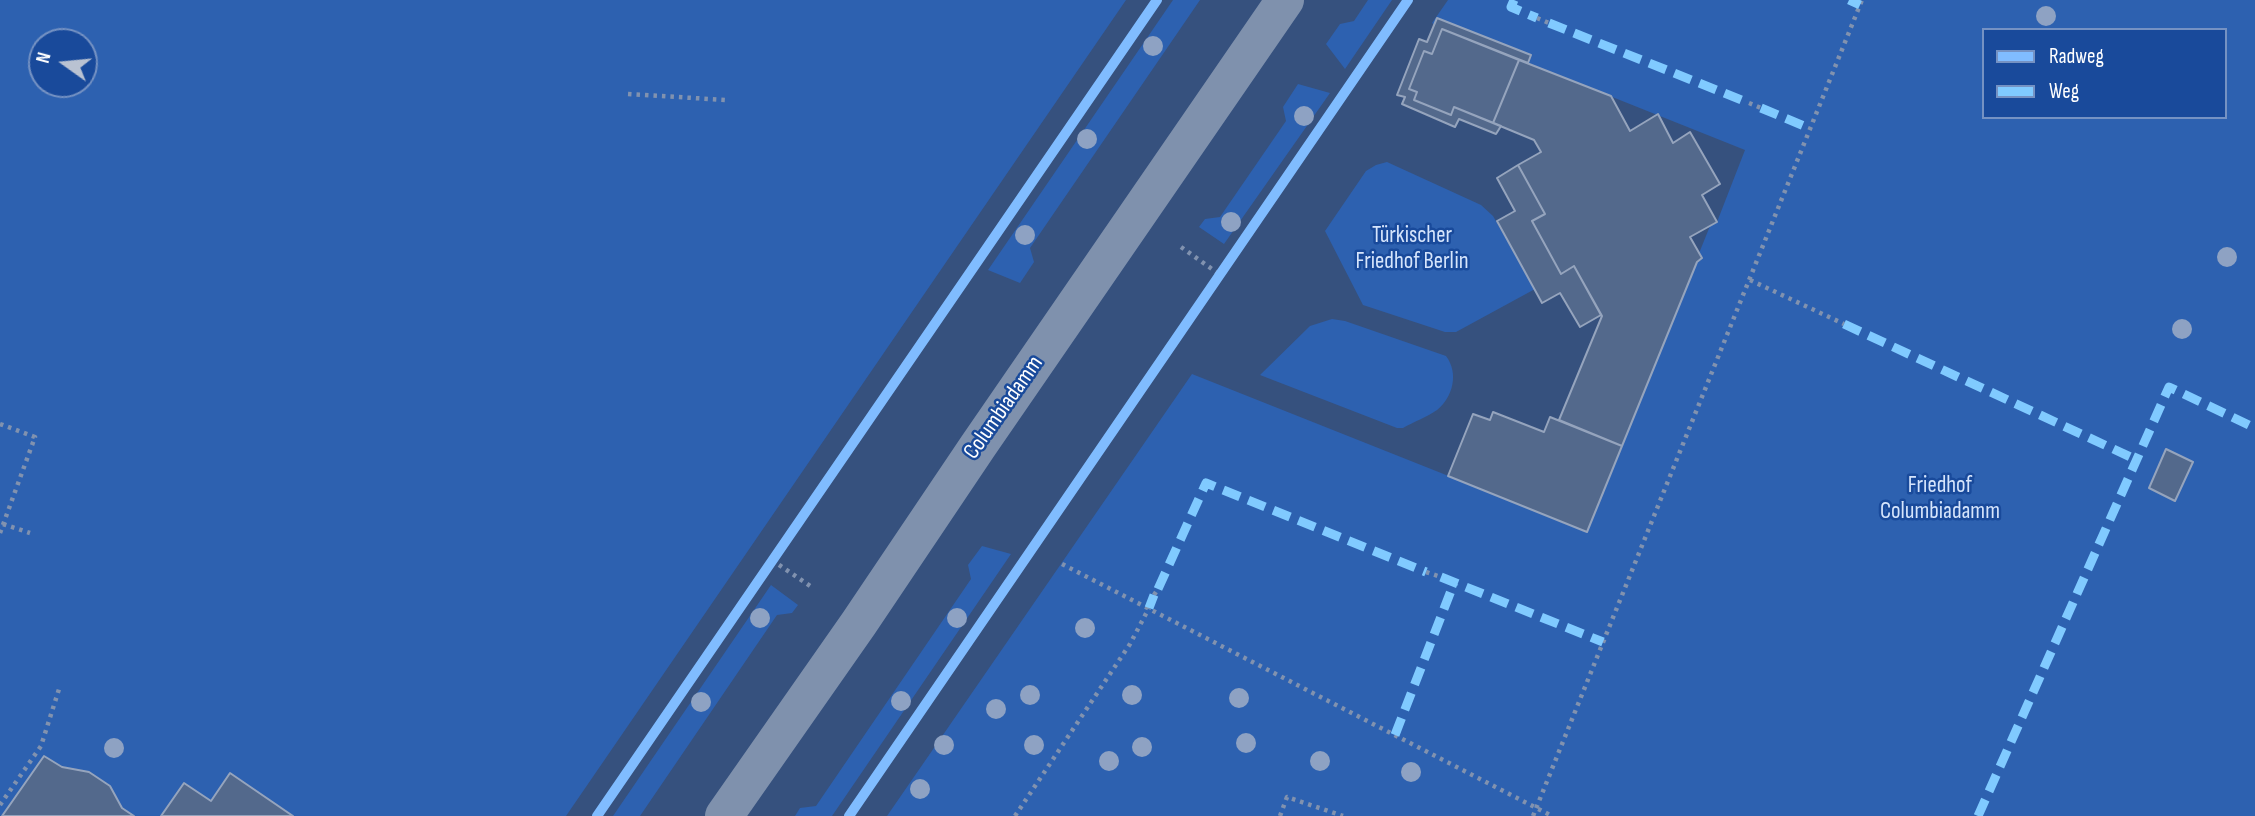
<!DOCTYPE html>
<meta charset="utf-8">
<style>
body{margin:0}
#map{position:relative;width:2255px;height:816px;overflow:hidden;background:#36517e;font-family:"Sofia Sans Condensed",sans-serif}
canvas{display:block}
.legend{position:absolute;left:1982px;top:28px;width:245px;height:91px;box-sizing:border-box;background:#194a9b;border:2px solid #7592c3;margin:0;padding:9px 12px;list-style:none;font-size:21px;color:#fff}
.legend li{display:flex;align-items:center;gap:14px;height:35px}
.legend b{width:35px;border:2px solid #7592c3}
.north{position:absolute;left:28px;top:28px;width:70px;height:70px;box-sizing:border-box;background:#194a9b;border:2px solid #7592c3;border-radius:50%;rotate:285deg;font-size:19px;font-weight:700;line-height:28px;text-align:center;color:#fff}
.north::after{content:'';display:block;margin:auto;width:24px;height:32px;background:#b9c2d2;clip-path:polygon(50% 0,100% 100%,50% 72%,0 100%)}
</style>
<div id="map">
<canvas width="2255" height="816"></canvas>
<ul class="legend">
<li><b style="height:9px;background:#80bcff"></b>Radweg</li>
<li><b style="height:9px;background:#80caff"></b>Weg</li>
</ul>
<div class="north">N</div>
</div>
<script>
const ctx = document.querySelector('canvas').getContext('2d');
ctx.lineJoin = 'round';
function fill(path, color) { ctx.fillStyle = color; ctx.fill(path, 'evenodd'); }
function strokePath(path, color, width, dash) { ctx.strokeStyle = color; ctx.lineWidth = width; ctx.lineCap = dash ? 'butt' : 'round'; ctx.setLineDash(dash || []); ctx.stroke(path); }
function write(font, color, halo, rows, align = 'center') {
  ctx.font = font + ' "Sofia Sans Condensed",sans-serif'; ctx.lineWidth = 5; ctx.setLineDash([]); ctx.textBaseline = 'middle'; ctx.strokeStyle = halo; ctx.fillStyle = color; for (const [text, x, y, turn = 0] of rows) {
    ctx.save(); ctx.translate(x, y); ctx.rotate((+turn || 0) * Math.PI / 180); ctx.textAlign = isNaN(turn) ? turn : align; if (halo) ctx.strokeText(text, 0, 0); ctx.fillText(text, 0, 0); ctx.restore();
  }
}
fill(new Path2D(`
 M0 0H1126L566 816H0ZM42 42H84V84H42Z
 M1173 0H1200L1030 248 1034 262 1020 283 988 270Z
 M1368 0H1392L1345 69 1326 44 1340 24 1354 21Z
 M1448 0H2255V816H887L1192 374 1587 531 1710 226 1717 222 1745 150 1442 29 1432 23ZM1984 30H2225V117H1984Z
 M1298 84 1330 93 1224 244 1199 227 1205 219 1220 217 1286 121 1283 107Z
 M1387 162 1481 205 1493 216 1535 289 1456 332H1445L1363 305 1325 231 1366 171 1376 165Z
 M1332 319 1345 321 1446 356C1459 373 1453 397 1437 410 1427 417 1413 422 1403 428H1397L1260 375 1310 326Z
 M982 546 1011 554 832 816H795L800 808 816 806 971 579 968 565Z
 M771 585 798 605 792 613 777 615 640 816H613Z`), '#2d61b0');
const building = new Path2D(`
 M1437 18 1531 55 1528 63 1442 29 1432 54 1424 51 1409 89 1417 92 1414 100 1451 115 1454 107 1501 126 1496 134 1459 119 1455 127 1402 104 1405 97 1397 95 1419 39 1427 42Z
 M1442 29 1519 60 1493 123 1454 107 1451 115 1414 100 1417 92 1409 89 1424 51 1432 54Z
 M1519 60 1611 96 1630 131 1658 114 1673 143 1690 132 1720 184 1702 195 1717 222 1690 237 1702 258 1697 262 1622 446 1559 420 1602 316 1574 266 1561 274 1532 221 1545 214 1518 165 1541 152 1534 140 1493 123Z
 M1518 165 1545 214 1532 221 1561 274 1574 266 1601 315 1580 327 1560 293 1542 303 1497 221 1515 211 1497 178Z
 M1493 412 1544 432 1550 417 1622 446 1587 532 1448 476 1473 414 1490 420Z
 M2166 449 2193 462 2175 501 2149 488Z
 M44 756 62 767 89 772 110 786 122 808 134 816H2Z
 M230 773 293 816H161L184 783 211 801Z`);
fill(building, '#53698c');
strokePath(building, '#95a4bd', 2);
strokePath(new Path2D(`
 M1537 18 1549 23
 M628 94 726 100
 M1749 103 1761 108
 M1181 247 1219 274
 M1750 280 1844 324
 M0 424 35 437 0 533
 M3 524 30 533
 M772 560 813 588
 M1062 564 1552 816
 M1426 572 1441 577
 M1154 595 1158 589
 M0 805 41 746 60 686
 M1015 816 1130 644 1149 608
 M1280 816 1287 797 1343 816
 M1533 816 1862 0`), '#8192af', 4.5, [3.5, 5]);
strokePath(new Path2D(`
 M724 816 859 623 978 446 1285 0`), '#7f91ad', 38);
strokePath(new Path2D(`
 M1514 0 1511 7 1537 18
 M1849 0 1860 5
 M1549 23 1749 103
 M1761 108 1809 128
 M1844 324 2137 460
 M1441 577 1603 642
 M1158 589 1206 483 1426 572
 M1149 608 1154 595
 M1395 735 1454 583
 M1978 816 2169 387 2255 428`), '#80caff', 9, [18, 9]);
strokePath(new Path2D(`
 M597 816 1157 0
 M849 816 1408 0`), '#80bcff', 10);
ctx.fillStyle = '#8ea2c3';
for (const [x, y] of [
 [2046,16],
 [1153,46],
 [1304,116],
 [1087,139],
 [1231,222],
 [1025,235],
 [2227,257],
 [2182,329],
 [760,618],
 [957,618],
 [1085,628],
 [1030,695],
 [1132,695],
 [1239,698],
 [901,701],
 [701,702],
 [996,709],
 [1246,743],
 [944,745],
 [1034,745],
 [1142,747],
 [114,748],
 [1109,761],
 [1320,761],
 [1411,772],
 [920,789]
]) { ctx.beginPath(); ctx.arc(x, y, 10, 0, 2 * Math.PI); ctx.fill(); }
write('23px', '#d6e5fc', '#194a9b', [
 ["Türkischer",1412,236],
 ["Friedhof Berlin",1412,262],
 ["Friedhof",1940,486],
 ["Columbiadamm",1940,512]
]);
write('23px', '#fff', '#194a9b', [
 ["Columbiadamm",1004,408,-55]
]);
</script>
